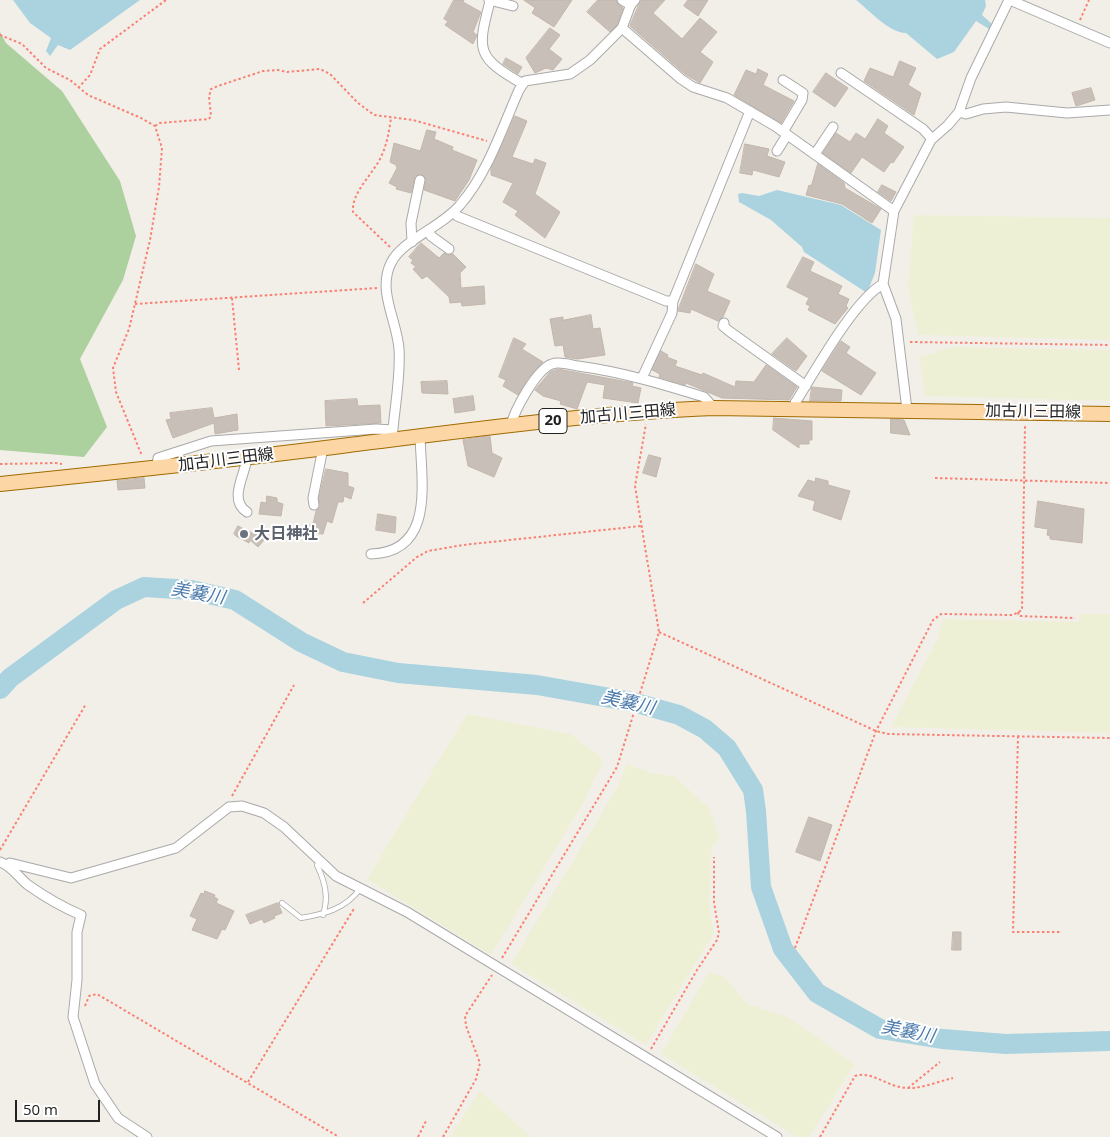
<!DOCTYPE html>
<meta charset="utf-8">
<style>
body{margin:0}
#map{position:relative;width:1110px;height:1137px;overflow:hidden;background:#f2efe9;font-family:"Open Sans",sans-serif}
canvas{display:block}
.scale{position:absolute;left:15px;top:1100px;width:85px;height:22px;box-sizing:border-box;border:2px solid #222;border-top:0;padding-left:6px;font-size:15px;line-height:18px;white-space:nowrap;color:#222;-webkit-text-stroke:4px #fff;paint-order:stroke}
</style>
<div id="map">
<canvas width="1110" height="1137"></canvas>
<div class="scale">50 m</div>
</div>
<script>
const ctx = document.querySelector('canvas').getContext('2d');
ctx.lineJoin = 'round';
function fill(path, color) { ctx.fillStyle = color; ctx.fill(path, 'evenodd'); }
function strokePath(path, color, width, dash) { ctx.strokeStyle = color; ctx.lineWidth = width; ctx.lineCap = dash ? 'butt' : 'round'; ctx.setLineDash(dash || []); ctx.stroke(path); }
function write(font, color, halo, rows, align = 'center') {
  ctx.font = font + ' "Open Sans","Noto Sans JP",sans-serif'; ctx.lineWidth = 4; ctx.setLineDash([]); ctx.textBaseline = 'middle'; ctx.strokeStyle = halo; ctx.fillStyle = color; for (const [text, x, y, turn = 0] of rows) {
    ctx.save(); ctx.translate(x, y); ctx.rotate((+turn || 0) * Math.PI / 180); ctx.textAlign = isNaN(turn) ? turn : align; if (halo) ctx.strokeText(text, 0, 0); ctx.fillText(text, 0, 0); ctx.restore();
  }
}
fill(new Path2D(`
 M914 215 1110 218V340L918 335 908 288Z
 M954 347 1110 350V401L925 396 919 357Z
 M1079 614H1110V733L891 727 938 638 943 619 1079 622Z
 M467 714 570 734 601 757V766L582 805 491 955 367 879Z
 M627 764 654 774 674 776 710 809 720 840 712 845 709 904 714 933 646 1045 511 964 618 786Z
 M709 972 724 977 748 1004 789 1018 855 1064 809 1137H797L661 1054Z
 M480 1091 531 1137H450Z`), '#eef0d5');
fill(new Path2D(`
 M0 32 6 43 62 91 120 181 136 236 123 280 80 359 107 427 84 457 0 450Z`), '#add19e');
fill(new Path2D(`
 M13 0H140L70 50 58 45 50 56 46 51 51 38 30 23Z
 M856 0H985L986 6 982 15 993 25 985 40 989 29 976 21 954 52 937 59 906 33C889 33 869 10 856 0Z
 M777 190 841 205 881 230 875 273 867 293 804 252 802 247 771 220 739 202 738 194 742 193 759 196Z`), '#aad3df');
strokePath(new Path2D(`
 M0 689 10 678 116 600 144 587 191 590 235 600 301 642 343 662 398 673 537 685 633 702 679 715 705 729 727 748 753 790 756 811 761 887 783 949 817 993 880 1029 942 1039 1006 1044 1110 1041`), '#aad3df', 20);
const building = new Path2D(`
 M454 0H464L463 2 481 12 473 32 477 35 473 44 445 25 448 21 444 19Z
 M524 0H572L554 27 532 13 535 8Z
 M598 0H616L623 8 617 25 610 32 587 12Z
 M641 0H665L653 13 682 39 700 18 717 32 700 52 713 62 700 83 685 74 630 26Z
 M688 0H708L698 16 684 6Z
 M550 28 560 35 549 49 562 59 553 70 546 68 535 73 526 58Z
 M506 58 522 67 518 74 503 64Z
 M900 61 916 68 908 85 921 93 914 115 864 81 870 68 893 77Z
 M758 69 768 74 763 85 794 101 781 123 734 95 746 70 756 74Z
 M826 73 848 88 835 107 813 92Z
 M1091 88 1095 100 1076 106 1072 93Z
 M515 116 527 121 512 157 533 164 535 159 546 163 535 194 560 212 545 238 515 215 518 211 503 202 513 183 491 175V169Z
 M878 119 888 126 884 133 904 147 893 163 891 162 884 172 862 157 851 173 823 153 836 133 850 142 856 133 865 139Z
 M427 130 436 132 434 139 453 147 452 150 477 160 469 180 455 201 424 190 426 179 422 174 415 176 411 193 396 189 397 187 389 183 397 168 396 165 390 162 394 143 420 151Z
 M745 144 769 149 767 156 785 162 779 177 753 170 752 175 740 173Z
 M818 164 844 183 845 188 881 209 872 223 842 204 806 195 809 185 811 186Z
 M882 185 896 192 891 201 878 192Z
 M421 243 439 258 444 253 449 255 453 254 466 267 460 273 461 288 484 286 485 304 462 306 461 302 450 303 449 297 427 276 422 279 413 269 416 267 411 263 413 260 409 257Z
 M803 257 814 262 810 271 842 286 838 294 849 299 846 306 848 308 835 324 808 310 810 306 806 304 809 298 787 287Z
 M696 264 714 274 707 291 730 301 723 317 718 321 691 309 690 313 678 311Z
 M591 315 593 329 600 328 605 355 577 359 565 357 563 345 555 346 550 319 563 317V320Z
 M514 338 526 344 522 349 543 362 528 378 518 395 503 386 506 380 499 377Z
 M787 338 807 356 796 371 772 354Z
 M841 341 850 347 846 353 876 373 861 395 822 371Z
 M661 351 668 355 667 357 677 361 675 366 702 375 703 373 735 387 736 381 754 382 766 365 797 387 789 400 722 398 686 383 685 385 659 377 660 374 652 370Z
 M558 369 633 383 632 386 641 388 638 403 603 398 605 385 587 382 577 409 560 404 561 401 543 396 535 390 550 372Z
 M447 381 448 394 422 393 421 382Z
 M812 387 842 390 841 401H810Z
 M473 396 475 410 455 413 453 399Z
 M357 399 358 406 380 405 381 423 326 426 325 401Z
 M212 408 214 418 237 414 238 430 215 434 214 423 173 438 166 420 171 419 170 413Z
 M774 418 812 421V440H809V444H799V448L773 430Z
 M891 419 904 420 910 435 891 433Z
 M490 436 492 453 502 458 494 477 468 466 463 440Z
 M649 455 661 458 656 477 643 473Z
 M326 469 348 473V486L354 488 351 499 344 496 343 502H338L332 523 327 521 323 534 310 533V524H313L316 511 320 507 319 498Z
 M144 478 145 488 118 490 117 481Z
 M816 478 828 481V485L850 491 841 520 813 510 815 501 798 496 808 480 815 482Z
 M267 496 277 498V502L283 504 281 516 259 514 261 502 266 503Z
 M1038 501 1084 509 1082 543 1050 539V536L1047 535 1048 529 1035 527Z
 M378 514 396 517 395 533 376 530Z
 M238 526 256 535 257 533 264 540 258 547 250 540 249 543 236 536 234 534Z
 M809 817 832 825 820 861 796 852Z
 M205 891 215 895 214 897 218 899 216 903 234 911 225 930 222 929 217 939 192 930 197 919 190 916 201 893 204 894Z
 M278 903 282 913 274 916 275 918 264 923 262 919 250 924 246 915Z
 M953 932H961V950H952Z`);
fill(building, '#c7bfb8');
strokePath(building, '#c4b6ab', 1);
const service = new Path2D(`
 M320 861 317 865C325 882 329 897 323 915
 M282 903 301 918C325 914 345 909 360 889`);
const minor = new Path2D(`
 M489 0 513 6
 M622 0 631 5
 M1010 0 1110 43
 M490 1C477 51 476 57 523 84
 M622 28 681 79 693 87 727 98 775 126 894 211
 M841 73 923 129 932 139
 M959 112 966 114 983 109 1006 107 1067 113 1110 110
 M783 132 802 100 803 93 783 80
 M777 151 787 135
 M815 154 833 127
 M454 211 457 216 666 301H673
 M429 231 431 236 449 249
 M412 242 411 223 420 180
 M724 323 723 326 729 331 806 386
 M642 378 672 313 673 301 750 111
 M794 409 795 403C814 373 854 300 883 284
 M907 410 896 319 883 284 894 211 931 140 948 125 959 112 971 78 1009 0
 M511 426C514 410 537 369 552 364 559 361 571 365 578 366 622 372 662 384 704 397L714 408
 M392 440C394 410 401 378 399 349 397 320 377 291 391 263 402 240 442 227 460 205 488 173 502 128 519 90L525 81 570 74 590 60 622 28 631 4 635 0
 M247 458C245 475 228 500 247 512
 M157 469 158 458 211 441 376 429 393 430
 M314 505 313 498 323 448
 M371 554C436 552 421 481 420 435
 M0 862C11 865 19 878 28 885 45 897 62 907 81 915L77 932V980L73 1017 95 1084 118 1118 147 1137
 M8 866 10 863 71 878 176 848 229 807 242 806 264 813 284 827 336 876 407 912 777 1137`);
const primary = new Path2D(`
 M0 484C117 472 233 460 349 445 470 430 592 413 714 408L1110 414`);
strokePath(service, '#a9a9a9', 6);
strokePath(minor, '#a9a9a9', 11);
strokePath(primary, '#a06b00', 16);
strokePath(new Path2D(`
 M1080 20 1089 0
 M0 35 22 44 46 68 70 80 88 95 141 118 155 126 162 148 159 187 150 240 129 329 113 368 116 392 142 456
 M78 88 90 75 100 49 166 0
 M155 126 160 123 209 119 211 116 209 97 211 89 218 86 263 71 278 70 287 72 320 69 330 74 358 103 374 115 413 120 487 141
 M390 247 353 212C351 193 373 174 381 157 387 144 389 132 391 118
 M232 298 239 370
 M135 304 377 288
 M910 342 1110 345
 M0 464 55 463 62 464
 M935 478 1110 483
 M363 603 417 557 428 551 463 545 641 526
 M1018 612 1019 616 1075 618
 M659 632 876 731 888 734 1110 738
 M1018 736 1013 932H1062
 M232 796 294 685
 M0 850 86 704
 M795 948 876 731 933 620 941 614 1013 615 1022 610 1025 426
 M502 958 617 767 659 632 635 486 646 424
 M85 1006 89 996 97 994 339 1137
 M651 1049 697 970 717 940 719 933 714 902V857
 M248 1082 355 907
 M908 1088 940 1062
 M418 1137 426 1121
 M443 1137 476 1079 480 1063 466 1026 465 1016 492 975
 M820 1137 855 1076C871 1071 884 1084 900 1087 917 1091 936 1082 953 1078`), '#fa8072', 2, [2.5, 2.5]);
strokePath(service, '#fff', 4.5);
strokePath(minor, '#fff', 9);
strokePath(primary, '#fcd6a4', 14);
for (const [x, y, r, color] of [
 [244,534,5,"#6b7280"]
]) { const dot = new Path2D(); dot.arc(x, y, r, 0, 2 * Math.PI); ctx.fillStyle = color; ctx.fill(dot); strokePath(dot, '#fff', 2); }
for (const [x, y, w] of [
 [553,421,28]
]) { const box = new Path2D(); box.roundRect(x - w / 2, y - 12.5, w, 25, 4); ctx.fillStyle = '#fff'; ctx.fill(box); strokePath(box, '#222', 1); }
write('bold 15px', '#222', null, [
 ["20",553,421]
]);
write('16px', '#222', '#fff', [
 ["加古川三田線",1033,412,1],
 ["加古川三田線",628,414,-5],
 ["加古川三田線",226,460,-7]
]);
write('bold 16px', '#5b616d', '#fff', [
 ["大日神社",254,534]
], 'left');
write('italic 18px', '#4a7aab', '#fff', [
 ["美嚢川",198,594,10],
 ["美嚢川",628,703,13],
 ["美嚢川",908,1032,11]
]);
</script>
